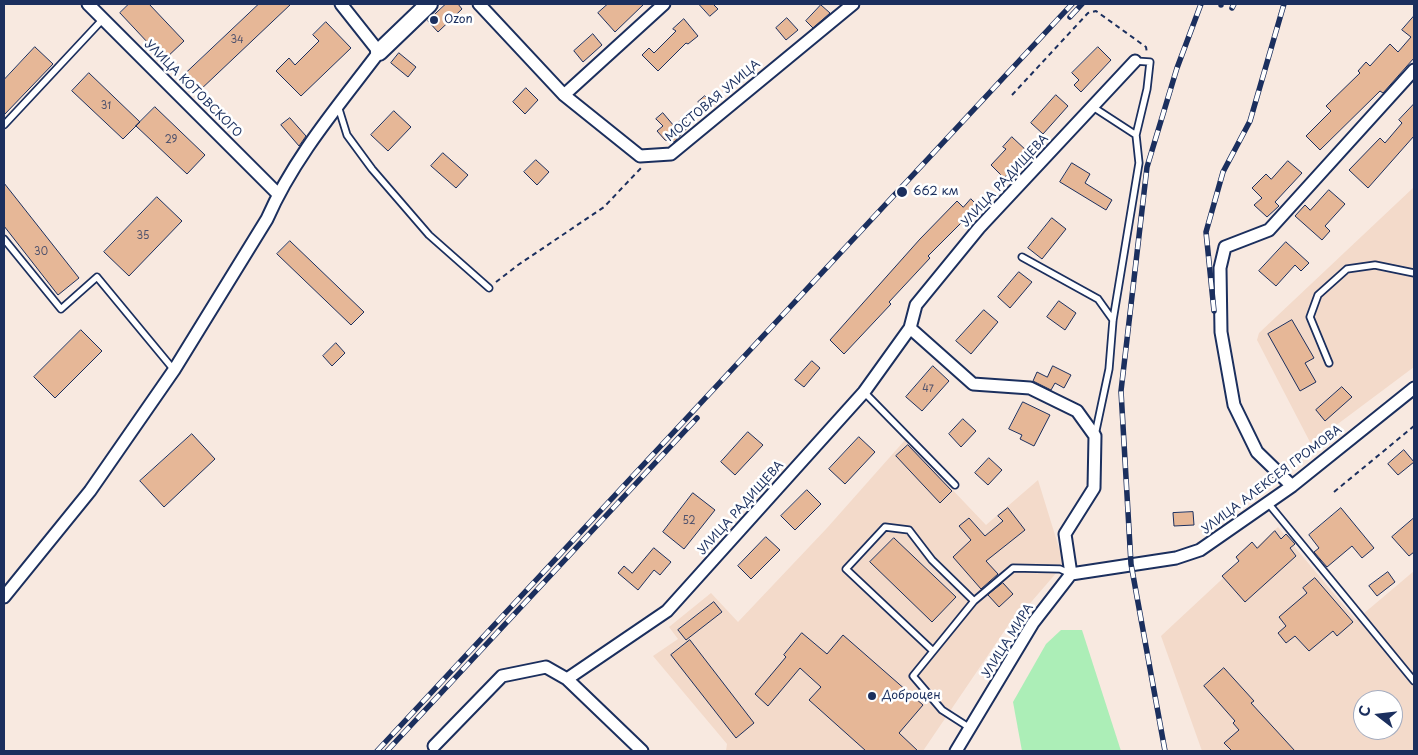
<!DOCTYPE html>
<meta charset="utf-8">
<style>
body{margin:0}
#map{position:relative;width:1418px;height:755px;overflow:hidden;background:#f8e9e0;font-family:"Playpen Sans",sans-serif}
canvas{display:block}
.frame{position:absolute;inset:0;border:5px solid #1b2f5e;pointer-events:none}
.north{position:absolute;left:1353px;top:690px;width:50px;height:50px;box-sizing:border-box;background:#fff;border:1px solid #a4acbf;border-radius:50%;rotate:286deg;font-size:14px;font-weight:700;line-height:20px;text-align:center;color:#1b2f5e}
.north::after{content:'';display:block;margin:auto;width:18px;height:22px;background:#1b2f5e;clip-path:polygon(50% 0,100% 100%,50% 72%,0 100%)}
</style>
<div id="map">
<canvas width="1418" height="755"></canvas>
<div class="frame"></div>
<div class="north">С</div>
</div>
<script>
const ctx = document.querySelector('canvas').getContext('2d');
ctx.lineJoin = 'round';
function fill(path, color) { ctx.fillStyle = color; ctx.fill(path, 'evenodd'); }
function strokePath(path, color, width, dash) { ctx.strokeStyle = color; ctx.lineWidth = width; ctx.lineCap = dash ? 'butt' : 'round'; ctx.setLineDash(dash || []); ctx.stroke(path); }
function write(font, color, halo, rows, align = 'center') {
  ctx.font = font + ' "Playpen Sans",sans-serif'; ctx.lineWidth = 5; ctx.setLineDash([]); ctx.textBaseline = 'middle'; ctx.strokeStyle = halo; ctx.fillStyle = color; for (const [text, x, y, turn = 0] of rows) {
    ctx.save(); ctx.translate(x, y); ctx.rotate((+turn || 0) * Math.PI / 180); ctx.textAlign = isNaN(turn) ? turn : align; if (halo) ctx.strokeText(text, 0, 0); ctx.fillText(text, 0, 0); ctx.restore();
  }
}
fill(new Path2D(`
 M1414 187V367L1311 444 1257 340 1259 333Z
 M905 440 986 525 1038 480 1064 564 1026 608 1022 605 923 751H726L727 744 653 656 678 639 669 627 711 593 738 622 827 528Z
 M1278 527 1356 620 1414 571V751H1202L1161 636ZM1363 700H1393V730H1363Z`), '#f3daca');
fill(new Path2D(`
 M1061 630H1082L1121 751H1022L1013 702 1046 644Z`), '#aceeb7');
const building = new Path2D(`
 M129 4H149L184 41 164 60 120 13Z
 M259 4H291L198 92 183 76Z
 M446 4H458L462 9 438 32 428 21Z
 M608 4H644L615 32 598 13Z
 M699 4H713L718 9 710 16Z
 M821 5 830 13 813 28 806 21Z
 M1414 16V58L1383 93 1380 91 1320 150 1306 136 1331 111 1326 106 1360 73 1358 71 1366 62 1370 66 1390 44 1398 52 1411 37 1402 30Z
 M787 18 798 30 786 40 776 28Z
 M684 19 698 36 688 44 686 43 658 71 642 55 649 48 654 53 676 31 673 29Z
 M326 22 351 48 301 96 276 71 289 58 295 65 319 41 313 35Z
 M593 34 602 45 583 62 574 51Z
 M35 47 53 64 4 115V80Z
 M1098 47 1111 60 1081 92 1074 85 1079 80 1072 73Z
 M399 53 416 67 408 77 391 63Z
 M89 73 140 122 123 139 72 91Z
 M526 88 538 100 525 114 513 102Z
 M1056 95 1068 106 1043 134 1031 123Z
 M705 96 714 105 706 112 698 102Z
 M1414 104V136L1368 188 1349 170 1380 138 1385 143 1402 123 1399 120Z
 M155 107 205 155 187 174 136 126Z
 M394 111 411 127 388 151 371 135Z
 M663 113 674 126 683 118 689 126 674 142 665 140 657 131 663 126 656 119Z
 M290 118 306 136 299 146 281 125Z
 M1012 137 1028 152 1004 178 991 165 1006 149 1003 147Z
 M443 153 468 175 456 188 431 166Z
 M536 160 549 172 537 185 524 172Z
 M1288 161 1302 173 1275 202 1279 206 1267 217 1254 205 1262 198 1252 188 1266 174 1271 179Z
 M1072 163 1090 174 1085 183 1112 200 1106 210 1060 182Z
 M4 183 79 278 58 295 4 226Z
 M1329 190 1345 204 1325 226 1330 231 1322 240 1295 216 1305 205 1310 210Z
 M157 197 182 221 129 276 104 252Z
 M971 199 978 206 928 256 930 258 889 302 891 304 844 354 830 340 920 239 957 201 963 207Z
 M1052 218 1066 229 1042 259 1028 248Z
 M290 241 364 312 351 325 277 254Z
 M1286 242 1309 263 1301 271 1295 265 1276 286 1259 271Z
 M1019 272 1032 282 1010 308 998 297Z
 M1059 301 1076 313 1065 330 1047 317Z
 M984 310 998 322 971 354 956 341Z
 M1292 320 1314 358 1305 363 1316 382 1300 391 1268 334Z
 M81 330 102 351 55 398 34 377Z
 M336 343 345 353 332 366 323 356Z
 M812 361 820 368 804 387 795 380Z
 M933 366 949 381 922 411 906 397Z
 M1053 366 1071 375 1064 388 1055 383 1051 390 1033 381 1037 372 1047 377Z
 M1342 387 1352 397 1325 421 1316 410Z
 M1023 402 1050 415 1034 446 1020 439 1022 435 1009 429Z
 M963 419 976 431 961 447 949 434Z
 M748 432 763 445 735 475 721 462Z
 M192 434 215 459 164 507 140 481Z
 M859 437 875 452 845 484 829 469Z
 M908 445 952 491 940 503 896 456Z
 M1404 450 1414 462 1398 475 1388 464Z
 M989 458 1002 470 988 485 975 473Z
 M807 490 821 504 795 530 781 516Z
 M693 493 715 510 684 549 663 532Z
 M1008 508 1025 530 986 561 998 574 981 589 953 557 971 540 959 526 969 518 985 536 1003 521 998 516Z
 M1341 508 1374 548 1362 558 1352 546 1327 567 1314 552 1319 548 1309 535Z
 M1193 512 1194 525 1174 526 1173 513Z
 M1414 518V552L1409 556 1392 537Z
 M1275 531 1281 539 1286 534 1295 544 1290 548 1296 556 1245 602 1222 576 1239 561 1236 557 1252 542 1257 548Z
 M766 537 780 550 751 579 738 566Z
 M894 538 956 597 932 622 870 562Z
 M654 548 671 562 660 575 654 570 638 590 618 573 624 566 632 573Z
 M1388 572 1395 582 1377 596 1369 586Z
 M1315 578 1353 622 1337 636 1333 631 1309 651 1295 636 1286 643 1278 633 1286 626 1279 617 1307 593 1303 588Z
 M1003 583 1013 594 999 607 988 595Z
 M714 602 722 612 686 640 678 630Z
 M802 633 827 654 843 635 923 705 899 733 918 751H866L809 700 821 687 800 668 768 706 755 694 786 657 784 655Z
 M690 640 754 723 736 738 671 655Z
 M1224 668 1254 701 1251 703 1295 751H1232L1224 743 1239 730 1233 723 1235 721 1204 686Z`);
fill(building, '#e6b797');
strokePath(building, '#1b2f5e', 1);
const lane = new Path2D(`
 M338 106 347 135 372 169 429 235 489 288
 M1093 107 1136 135
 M4 125 103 19
 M4 239 61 309 97 277 174 370
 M1022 257 1098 299 1113 320
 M1329 363 1310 317 1318 295 1347 269 1375 265 1414 273
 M864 392 955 485
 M1095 435 1109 369 1113 320 1139 163 1136 135 1147 89 1150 62 1135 61
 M1268 503 1414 681
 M933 651 846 569 885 527 909 530 932 560 974 601
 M970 728 942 710 913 676 974 601 1013 568 1060 569 1071 574`);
const street = new Path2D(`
 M88 4 278 194
 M479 4 564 95 640 156 671 154 853 4
 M564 95 664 4
 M910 328 916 305 979 228 1135 61
 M1292 486 1257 452 1234 405 1221 332 1220 268 1225 247 1269 230 1414 70
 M4 597 90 491 174 370 267 219C294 157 339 105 379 52L341 4
 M567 679 667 611 864 392 910 328 973 384 1030 388 1077 411 1095 436 1094 488 1065 534 1071 574
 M434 746 502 676 546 667 567 679 642 751
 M956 751 1033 623 1071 574 1176 558 1200 550 1292 486 1414 388`);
const secondary = new Path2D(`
 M379 52 429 4`);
strokePath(lane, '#1b2f5e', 9);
strokePath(street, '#1b2f5e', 15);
strokePath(secondary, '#1b2f5e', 20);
strokePath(new Path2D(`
 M1012 95 1088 13 1096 11 1146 47 1147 53
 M496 282 518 265 604 207 641 168
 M1334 492 1414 426`), '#1b2f5e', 2, [5, 4]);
strokePath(lane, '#fff', 5.5);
strokePath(street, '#fff', 11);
strokePath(secondary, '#fff', 16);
const rail = new Path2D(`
 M1221 5V4
 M1232 8 1234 4
 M1070 17 1082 4
 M1214 311 1206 232 1223 172 1250 121 1284 4
 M377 751 1072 4
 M387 751 697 418
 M1165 751 1131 564 1121 391 1147 167 1177 68 1201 4`);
strokePath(rail, '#1b2f5e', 5.5);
strokePath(rail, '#fff', 4, [11]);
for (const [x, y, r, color] of [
 [434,20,5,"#1b2f5e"],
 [902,192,6,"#1b2f5e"],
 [872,696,5,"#1b2f5e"]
]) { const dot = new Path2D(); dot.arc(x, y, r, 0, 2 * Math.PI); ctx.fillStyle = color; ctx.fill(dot); strokePath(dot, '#fff', 2); }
write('10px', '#4e516c', null, [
 ["34",237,40],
 ["31",106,106],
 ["29",171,140],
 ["35",143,236],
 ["30",41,252],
 ["47",928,389],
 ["52",689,521]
]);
write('12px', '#1b2f5e', '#fff', [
 ["Ozon",444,20],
 ["662 км",913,192],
 ["Доброцен",882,696]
], 'left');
write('12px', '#1b2f5e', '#fff', [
 ["УЛИЦА КОТОВСКОГО",193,89,45],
 ["МОСТОВАЯ УЛИЦА",713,101,-40],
 ["УЛИЦА РАДИЩЕВА",1005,181,-47],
 ["УЛИЦА АЛЕКСЕЯ ГРОМОВА",1272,480,-37],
 ["УЛИЦА РАДИЩЕВА",741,508,-48],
 ["УЛИЦА МИРА",1008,641,-58]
]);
</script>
